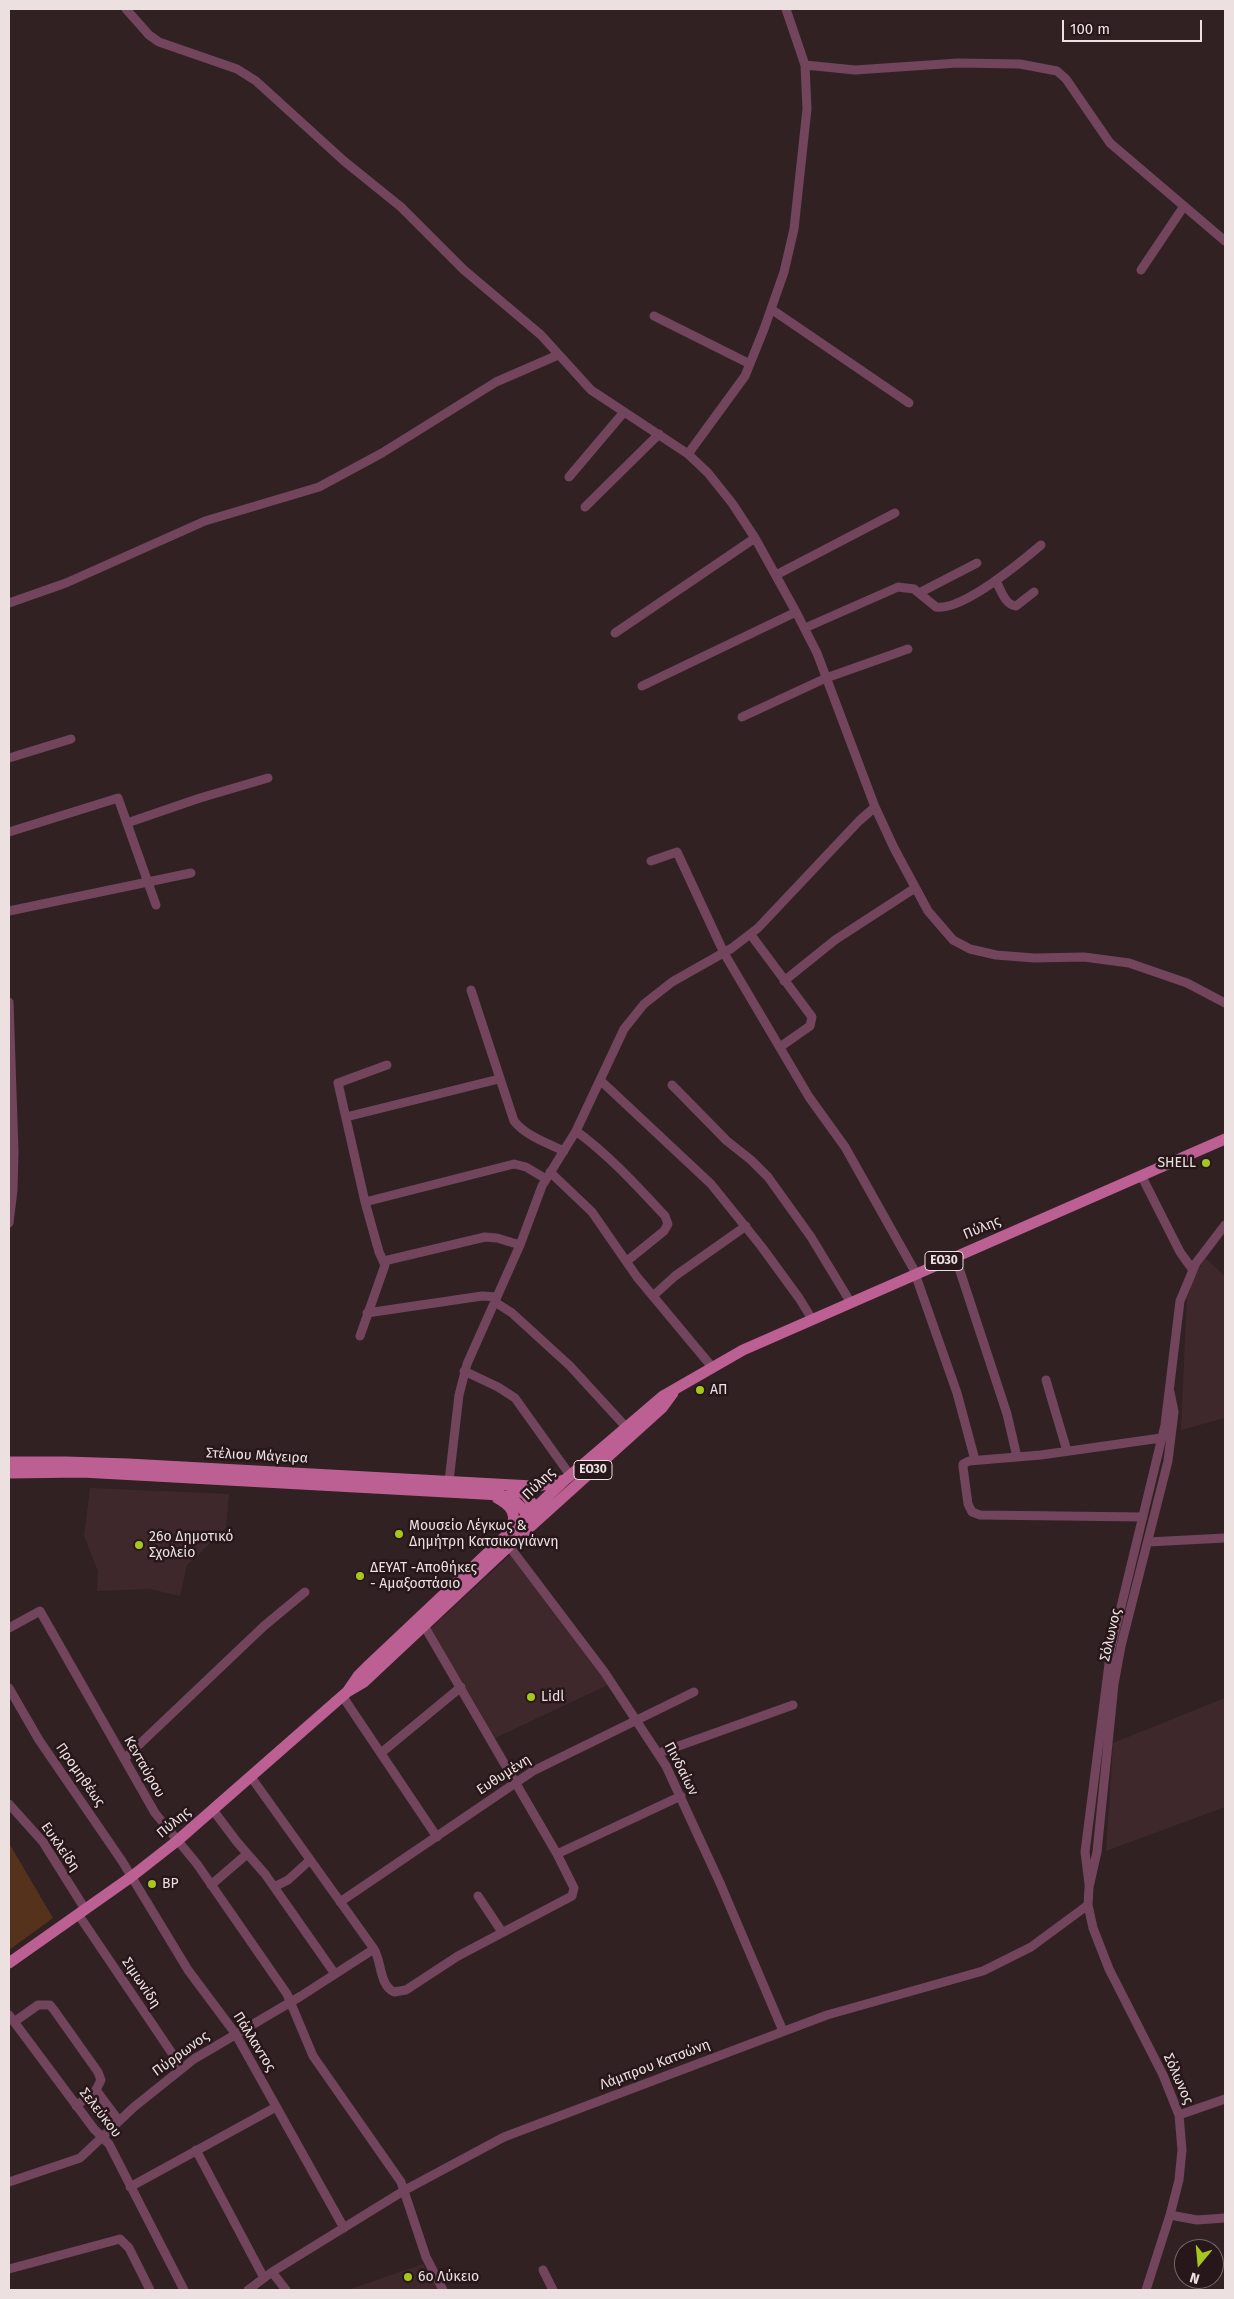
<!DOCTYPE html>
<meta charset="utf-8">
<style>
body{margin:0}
#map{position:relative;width:1234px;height:2299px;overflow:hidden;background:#312123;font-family:"Fira Sans",sans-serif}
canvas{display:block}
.frame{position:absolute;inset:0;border:10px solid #ece0e1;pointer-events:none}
.north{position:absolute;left:1174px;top:2239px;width:50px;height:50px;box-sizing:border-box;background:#27171a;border:1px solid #76676a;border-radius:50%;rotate:197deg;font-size:14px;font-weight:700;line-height:20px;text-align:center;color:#ece0e1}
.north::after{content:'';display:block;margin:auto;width:18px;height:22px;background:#a8c71d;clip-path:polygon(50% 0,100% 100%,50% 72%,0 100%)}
.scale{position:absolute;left:1062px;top:20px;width:140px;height:22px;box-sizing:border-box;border:2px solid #ece0e1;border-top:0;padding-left:6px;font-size:15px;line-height:18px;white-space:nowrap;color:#ece0e1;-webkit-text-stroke:4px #27171a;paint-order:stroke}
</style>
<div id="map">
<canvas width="1234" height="2299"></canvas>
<div class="frame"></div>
<div class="north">N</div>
<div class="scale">100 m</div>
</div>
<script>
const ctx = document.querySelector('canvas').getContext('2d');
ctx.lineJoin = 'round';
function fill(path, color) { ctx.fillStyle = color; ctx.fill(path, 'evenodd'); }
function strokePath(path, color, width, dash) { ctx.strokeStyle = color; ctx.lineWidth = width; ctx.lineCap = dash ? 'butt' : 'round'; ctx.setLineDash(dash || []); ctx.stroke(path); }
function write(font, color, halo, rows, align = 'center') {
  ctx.font = font + ' "Fira Sans",sans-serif'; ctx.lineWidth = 5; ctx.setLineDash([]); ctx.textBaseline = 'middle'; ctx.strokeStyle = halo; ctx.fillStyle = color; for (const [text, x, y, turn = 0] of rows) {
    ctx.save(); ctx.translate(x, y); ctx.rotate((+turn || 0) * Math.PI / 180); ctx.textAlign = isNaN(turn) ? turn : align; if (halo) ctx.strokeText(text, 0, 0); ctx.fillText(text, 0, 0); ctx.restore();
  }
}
fill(new Path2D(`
 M1205 1258 1225 1276V1418L1181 1430 1187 1297 1191 1284Z
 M90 1488 229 1494 226 1528 187 1565 180 1596 150 1589 97 1591 98 1571 84 1536Z
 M510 1555 608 1685 495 1738 431 1628Z
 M1225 1698V1807L1106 1851 1113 1743Z
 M423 2264 438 2290H348Z`), '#3f282c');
fill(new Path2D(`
 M9 1843 53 1918 9 1950Z`), '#54321b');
strokePath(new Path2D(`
 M126 9 149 35 159 42 237 69 256 81 344 161 401 207 464 270 541 335 591 390 688 454 708 473 732 503 755 538 796 612 817 653 875 807 894 848 928 911 953 940 970 949 996 955 1034 958 1084 957 1129 963 1187 983 1225 1003
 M805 65 855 70 958 63 1020 64 1057 71 1066 79 1110 143 1225 241
 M1141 270 1184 206
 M771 309 909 403
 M654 316 750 364
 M688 454 745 376 764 329 784 272 794 229 807 109 805 65 786 9
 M569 477 624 412
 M585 507 659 434
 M776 575 895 513
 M996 581C1001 590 1005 605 1016 606L1034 592
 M919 593 977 563
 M9 603 66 583 205 521 319 487 382 453 496 382 558 355
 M805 628 898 587 914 589 936 607C962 611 1021 562 1041 545
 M615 633 755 538
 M642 686 796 612
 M742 717 826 678 908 649
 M9 758 71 739
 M127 823 200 798 268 778
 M9 832 118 798 156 905
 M651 861 677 852 724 953 809 1097 845 1147 913 1268 957 1393 975 1460
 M9 911 191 873
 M751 935 812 1017 810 1026 780 1047
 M784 981 835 940 915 888
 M471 990 514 1121C526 1136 547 1143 564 1151
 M9 1002 14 1152 13 1190 9 1223
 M600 1080 711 1184 761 1246 799 1298 812 1319
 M672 1085 727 1141 751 1160 768 1177 811 1237 851 1303
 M346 1117 499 1079
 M576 1131C609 1155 637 1186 665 1216L668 1224 664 1231 627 1261
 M550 1172 592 1212 637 1277 712 1367
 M1141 1175 1180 1252 1193 1270
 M365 1202 514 1164 526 1167 546 1179
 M955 1256 1007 1414 1017 1457
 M384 1261 485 1237 497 1238 520 1245
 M653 1296 675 1276 746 1226
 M495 1302 512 1313 570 1366 626 1427
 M367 1313 482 1296 497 1297
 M360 1336 385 1265 379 1252 365 1202 338 1083 387 1065
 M464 1371 498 1387 515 1398 570 1475
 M1046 1380 1067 1451
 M449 1481 459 1395 467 1364 520 1245 542 1186 576 1131 624 1029 644 1004 672 982 732 948 758 928 859 821 875 807
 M1143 1517 980 1515 972 1512 968 1504 963 1467V1464L969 1461 1041 1455 1161 1438
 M1148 1542 1225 1538
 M509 1546 605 1673 666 1766 720 1883 783 2031
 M9 1628 40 1611 155 1813 197 1864 287 1994 313 2056 401 2182 426 2257 443 2290
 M9 1688 39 1740 122 1861 188 1970 235 2033 344 2228
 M343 1697 437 1837
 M381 1753 461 1687
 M659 1753 793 1705
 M124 1759 264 1626 305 1592
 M251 1777 374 1949C382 1962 379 1985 394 1992L406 1990 458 1956 572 1896 574 1888 557 1854 422 1622
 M9 1804 43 1842 85 1909
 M213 1810 237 1842 265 1874 335 1974
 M557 1854 681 1796
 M1089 1884 1085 1852 1111 1648 1165 1425 1180 1301 1196 1263 1225 1225
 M211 1885 247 1854
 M274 1887 288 1880 309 1861
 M478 1896 502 1932
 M340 1902 533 1771 694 1692
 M78 1914 182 2068
 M9 2015 94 2129 109 2144 184 2290
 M14 2022 38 2005H50L54 2010 98 2072 101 2080 96 2090 76 2106
 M96 2090 119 2121
 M1179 2115 1225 2099
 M196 2150 264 2278
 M9 2182 80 2158 134 2107 194 2059 301 1996 374 1949
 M130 2187 276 2107
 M1170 2215 1197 2220 1225 2218
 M9 2269 120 2239 129 2248 150 2290
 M543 2270 553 2290
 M272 2272 286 2290
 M248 2290 272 2272 405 2190 504 2137 827 2015 983 1971 1031 1947 1088 1905
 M1146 2290 1170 2215 1179 2180 1182 2150 1179 2115 1163 2075 1109 1969 1093 1928 1088 1905 1089 1887 1097 1852 1114 1684 1121 1646 1168 1461 1174 1412 1170 1392`), '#72455d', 9);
strokePath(new Path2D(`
 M9 1462H66L128 1464 532 1486 553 1484 564 1480
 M9 1473 82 1472 501 1495 513 1499 532 1519
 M509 1486 525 1494 539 1513
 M497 1498C512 1506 518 1515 510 1530
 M347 1692 358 1676 369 1665 566 1479 663 1396 743 1350 1225 1139
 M9 1963 131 1877 177 1841 347 1692 364 1682 509 1546 662 1408 673 1393`), '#bc6094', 11);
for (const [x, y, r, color] of [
 [1206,1163,5,"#a8c71d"],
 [700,1390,5,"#a8c71d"],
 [399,1534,5,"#a8c71d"],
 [139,1545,5,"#a8c71d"],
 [360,1576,5,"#a8c71d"],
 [531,1697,5,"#a8c71d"],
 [152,1884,5,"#a8c71d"],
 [408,2277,5,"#a8c71d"]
]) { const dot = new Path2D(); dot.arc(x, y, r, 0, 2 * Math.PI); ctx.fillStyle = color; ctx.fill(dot); strokePath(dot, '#27171a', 2); }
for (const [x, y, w] of [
 [944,1261,38],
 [593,1470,38]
]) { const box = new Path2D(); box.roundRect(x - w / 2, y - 9.5, w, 19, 4); ctx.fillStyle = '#27171a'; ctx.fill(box); strokePath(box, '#ece0e1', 1); }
write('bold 12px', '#ece0e1', null, [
 ["ΕΟ30",944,1261],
 ["ΕΟ30",593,1470]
]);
write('14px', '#ece0e1', '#27171a', [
 ["SHELL",1196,1163,"right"],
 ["ΑΠ",710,1390],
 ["Μουσείο Λέγκως &",409,1526],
 ["Δημήτρη Κατσικογιάννη",409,1542],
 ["26ο Δημοτικό",149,1537],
 ["Σχολείο",149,1553],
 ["ΔΕΥΑΤ -Αποθήκες",370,1568],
 ["- Αμαξοστάσιο",370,1584],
 ["Lidl",541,1697],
 ["BP",162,1884],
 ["6ο Λύκειο",418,2277]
], 'left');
write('14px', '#ece0e1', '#27171a', [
 ["Πύλης",982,1228,-23],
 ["Στέλιου Μάγειρα",257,1456,3],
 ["Πύλης",539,1484,-44],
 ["Σόλωνος",1111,1635,-77],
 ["Κενταύρου",144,1767,60],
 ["Πινδαίων",681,1769,63],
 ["Προμηθέως",80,1775,55],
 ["Ευθυμένη",504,1775,-33],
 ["Πύλης",174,1823,-40],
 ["Ευκλείδη",60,1847,55],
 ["Σιμωνίδη",141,1983,56],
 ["Πάλλαντος",254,2042,58],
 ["Πύρρωνος",181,2054,-36],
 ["Λάμπρου Κατσώνη",655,2065,-21],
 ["Σόλωνος",1178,2079,66],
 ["Σελεύκου",100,2113,52]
]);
</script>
